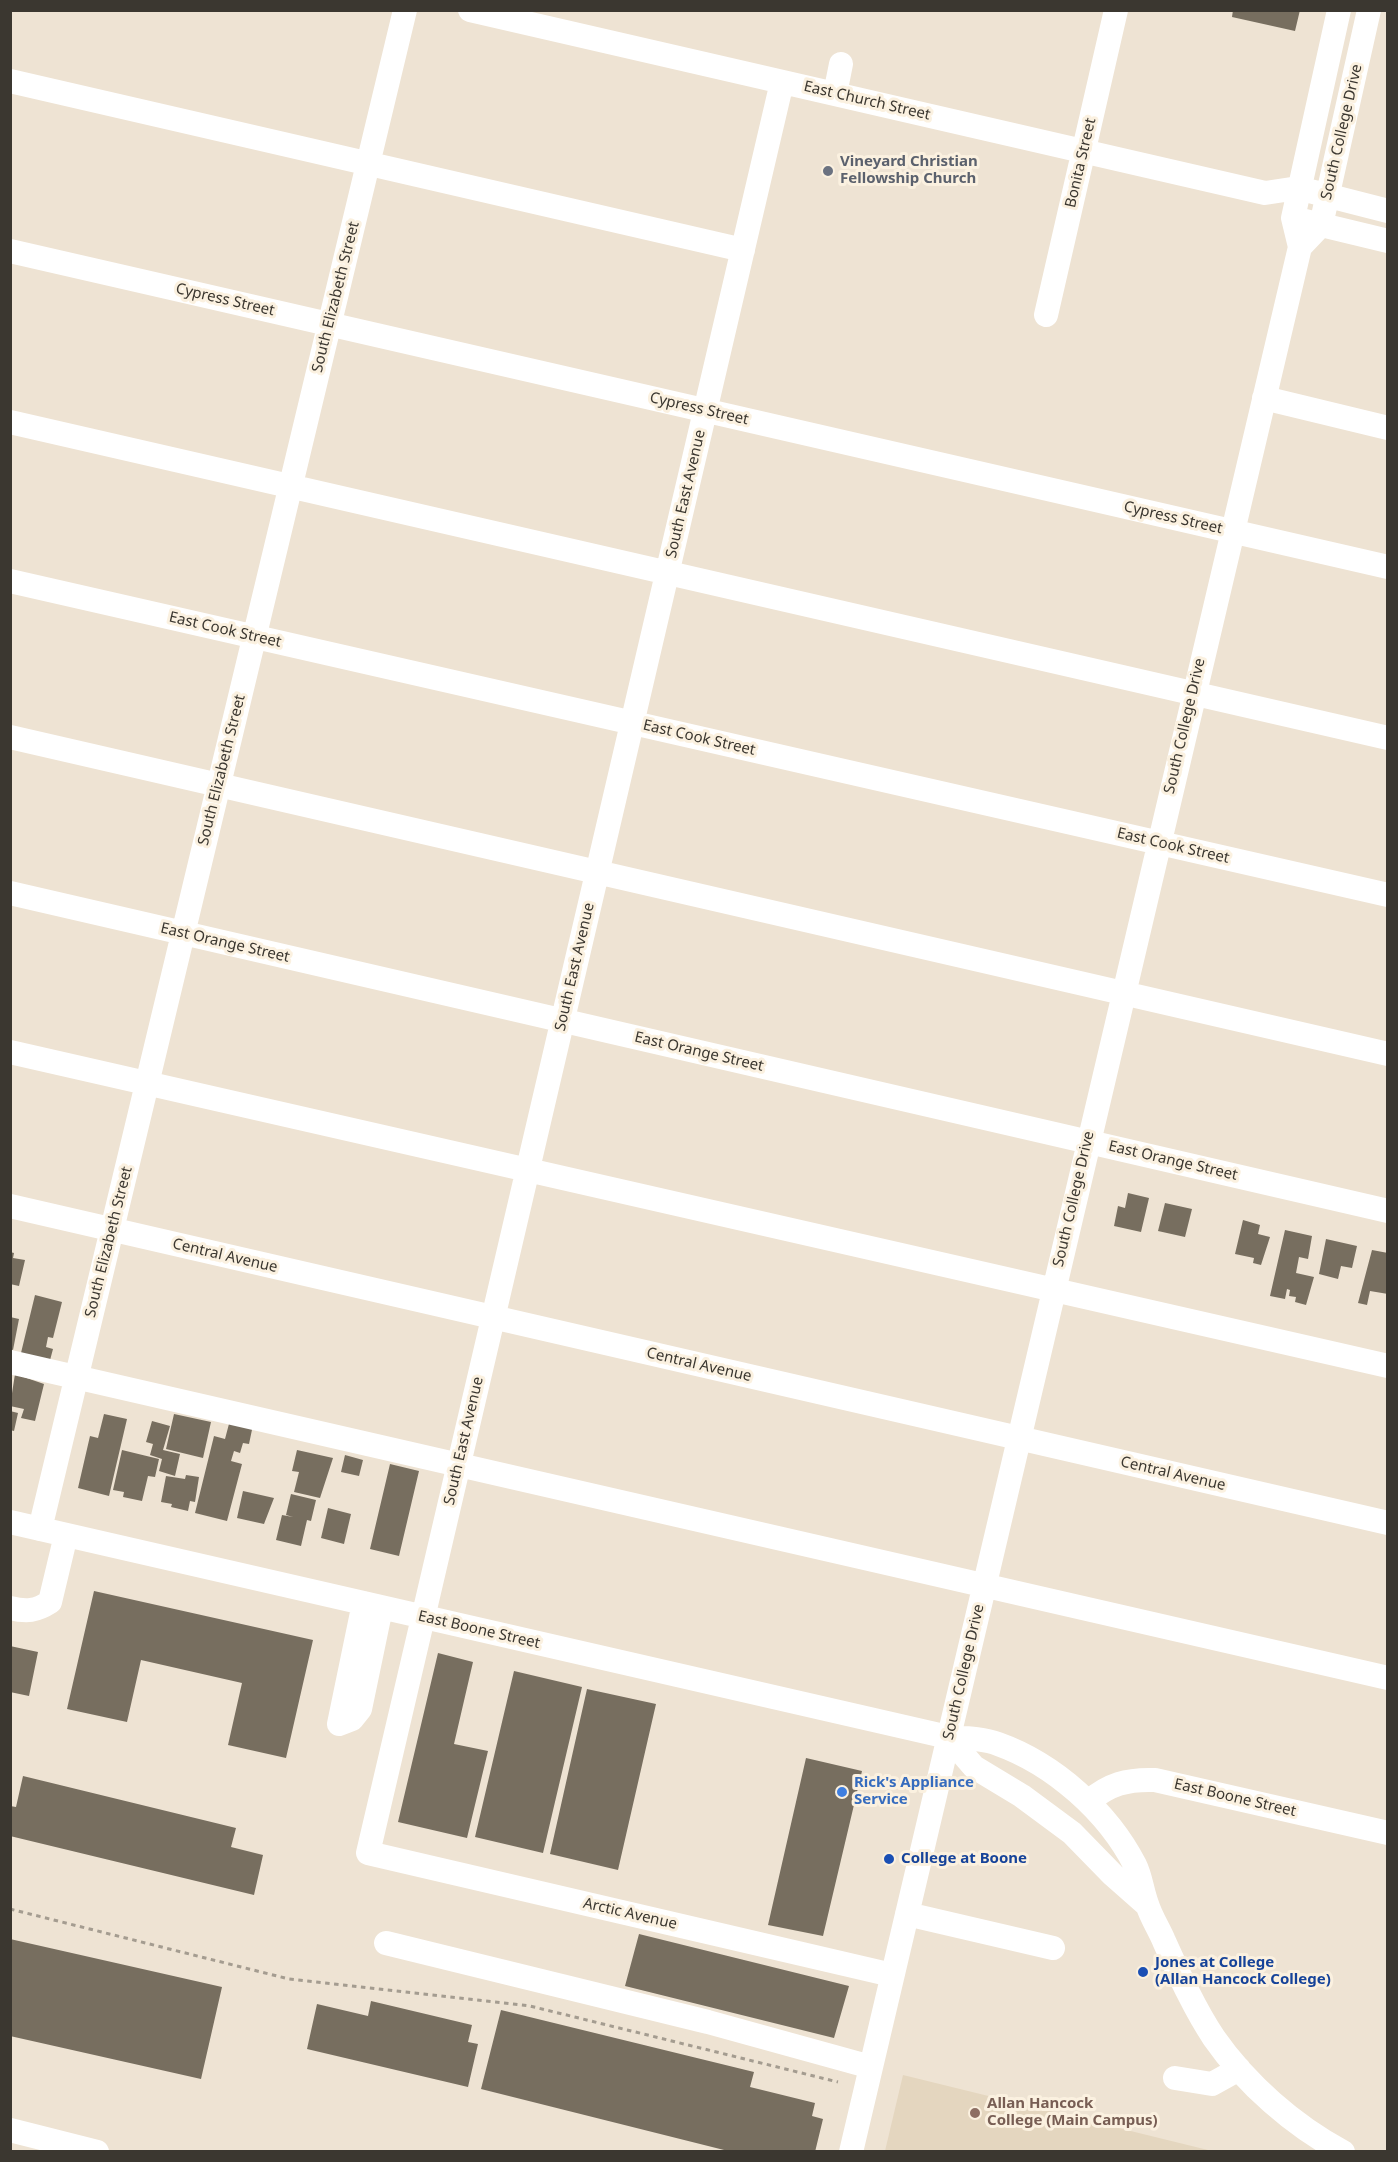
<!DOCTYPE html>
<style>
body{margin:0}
#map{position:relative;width:1398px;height:2162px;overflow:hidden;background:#eee3d3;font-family:"Noto Sans",sans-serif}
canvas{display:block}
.frame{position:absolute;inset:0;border:12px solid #3b3730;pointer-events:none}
</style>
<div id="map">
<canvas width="1398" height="2162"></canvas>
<div class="frame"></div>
</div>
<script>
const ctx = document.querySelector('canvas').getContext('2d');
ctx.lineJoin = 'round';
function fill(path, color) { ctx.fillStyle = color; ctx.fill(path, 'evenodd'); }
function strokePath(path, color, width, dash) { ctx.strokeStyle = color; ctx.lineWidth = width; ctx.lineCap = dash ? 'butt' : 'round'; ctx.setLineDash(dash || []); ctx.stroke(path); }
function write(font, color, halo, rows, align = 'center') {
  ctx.font = font + ' "Noto Sans",sans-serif'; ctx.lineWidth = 6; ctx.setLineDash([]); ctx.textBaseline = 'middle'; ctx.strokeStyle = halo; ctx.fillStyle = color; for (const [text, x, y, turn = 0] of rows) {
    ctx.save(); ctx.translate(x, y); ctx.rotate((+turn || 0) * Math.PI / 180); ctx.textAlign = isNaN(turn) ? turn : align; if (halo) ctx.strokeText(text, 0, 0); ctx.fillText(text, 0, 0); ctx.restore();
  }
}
fill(new Path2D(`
 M903 2075 1212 2151H885Z`), '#e4d6bf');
fill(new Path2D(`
 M1233 10H1300L1295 31 1232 17Z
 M1128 1193 1149 1198 1141 1232 1114 1226 1118 1206 1125 1208Z
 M1165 1203 1192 1209 1185 1237 1158 1231Z
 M1243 1220 1260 1225 1258 1234 1270 1237 1261 1265 1253 1263 1254 1258 1235 1254Z
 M1285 1230 1312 1236 1308 1259 1299 1257 1296 1273 1314 1277 1306 1305 1295 1302 1296 1297 1289 1296 1290 1290 1287 1289 1285 1299 1270 1296Z
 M1326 1239 1357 1246 1352 1268 1341 1266 1338 1279 1319 1274Z
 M1372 1250 1388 1253V1294L1370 1291 1367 1305 1358 1303Z
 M10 1252 14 1253 13 1258 25 1260 19 1286 10 1284Z
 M35 1295 62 1302 53 1338 48 1337 46 1347 53 1349 49 1364 20 1357Z
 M10 1317 19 1319 13 1350 10 1349Z
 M15 1374 44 1384 35 1421 21 1418 24 1409 10 1406Z
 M10 1411 18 1413 14 1431 10 1430Z
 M104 1414 127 1419 109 1496 78 1488 90 1436 98 1438Z
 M174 1414 211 1422 203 1458 166 1449Z
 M230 1420 253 1425 249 1444 243 1443 240 1453 234 1451 231 1461 242 1464 227 1521 195 1513 214 1436 225 1439Z
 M152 1421 170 1426 163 1450 180 1454 175 1476 159 1471 162 1459 150 1455 153 1444 146 1442Z
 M122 1450 159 1459 155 1477 148 1476 142 1501 123 1497 124 1492 113 1490Z
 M297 1450 333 1458 320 1498 294 1492 299 1472 292 1471Z
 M345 1455 363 1460 359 1476 341 1472Z
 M390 1464 419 1471 399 1556 370 1549Z
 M186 1475 199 1477 195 1502 190 1501 188 1511 171 1507 172 1504 161 1502 166 1476 185 1479Z
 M243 1491 274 1498 264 1524 237 1518Z
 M291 1494 316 1500 311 1521 307 1520 301 1546 276 1540 282 1515 293 1517 286 1515Z
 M328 1508 351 1514 344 1544 321 1538Z
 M94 1591 313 1640 286 1758 228 1745 242 1683 141 1660 127 1722 67 1709Z
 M10 1646 38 1652 29 1696 10 1692Z
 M438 1653 473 1662 454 1744 488 1751 467 1838 398 1822Z
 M514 1671 582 1687 543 1853 475 1837Z
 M587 1689 656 1704 618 1870 550 1854Z
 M806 1758 862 1771 823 1936 768 1925Z
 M23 1776 236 1828 231 1847 263 1855 254 1895 10 1836V1806L16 1807Z
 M639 1934 849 1986 834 2038 625 1986Z
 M10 1939 222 1987 201 2079 10 2036Z
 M371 2001 472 2025 468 2042 478 2044 468 2087 307 2049 317 2004 368 2016Z
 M501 2010 754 2072 750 2087 815 2103 812 2116 823 2119 815 2152H732L481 2089Z`), '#776e5f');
strokePath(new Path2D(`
 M10 1909 289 1979 530 2006 838 2082`), '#a49c90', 3, [4.5, 4.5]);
strokePath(new Path2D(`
 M470 10 1265 193 1298 188 1388 211
 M10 81 743 250
 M782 82 368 1853 892 1975
 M835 94 841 64
 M1305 221 1388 241
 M1300 247 1321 225 1369 10
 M10 251 1388 567
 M1046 315 1116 10
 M1264 398 1388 428
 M10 422 1388 738
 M10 581 1388 895
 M10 737 1388 1054
 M10 893 1388 1211
 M10 1052 1388 1366
 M10 1206 1388 1523
 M10 1362 1388 1678
 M10 1522 948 1737C965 1738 982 1738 998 1744 1054 1764 1108 1812 1135 1865 1141 1877 1142 1891 1147 1904 1151 1917 1159 1929 1164 1941 1179 1974 1194 2008 1214 2038 1246 2084 1294 2126 1343 2152
 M40 1529 405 10
 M10 1608C27 1612 36 1611 50 1602L66 1535
 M339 1724 352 1719 360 1709 381 1608
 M339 1724 364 1603
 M948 1737 974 1767 1022 1796 1072 1833 1113 1875 1147 1905
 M1088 1802C1109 1784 1127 1779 1155 1780L1388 1833
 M907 1914 1053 1948
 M386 1943 708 2022 871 2067
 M1175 2078 1212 2084 1239 2069
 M10 2130 97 2152
 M851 2152 1300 247 1293 218 1339 10`), '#fff', 24);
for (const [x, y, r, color] of [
 [828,171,6,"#6b7280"],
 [842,1792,6,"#3f7fe0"],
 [889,1859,6,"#1a4fb4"],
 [1143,1972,6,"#1a4fb4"],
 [975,2113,6,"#8d6e63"]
]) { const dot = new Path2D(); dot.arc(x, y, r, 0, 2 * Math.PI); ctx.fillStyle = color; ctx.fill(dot); strokePath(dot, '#fbf1e0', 2); }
write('15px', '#3b3730', '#fbf1e0', [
 ["East Church Street",867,101,13],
 ["South College Drive",1342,132,-77],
 ["Bonita Street",1081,163,-77],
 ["South Elizabeth Street",336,297,-76],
 ["Cypress Street",225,300,13],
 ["Cypress Street",699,409,13],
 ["South East Avenue",686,494,-77],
 ["Cypress Street",1173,518,13],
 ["East Cook Street",225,630,13],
 ["South College Drive",1185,726,-77],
 ["East Cook Street",699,738,13],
 ["South Elizabeth Street",222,770,-76],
 ["East Cook Street",1173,846,13],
 ["East Orange Street",225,943,13],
 ["South East Avenue",575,967,-77],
 ["East Orange Street",699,1052,13],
 ["East Orange Street",1173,1161,13],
 ["South College Drive",1074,1199,-77],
 ["South Elizabeth Street",109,1242,-76],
 ["Central Avenue",225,1256,13],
 ["Central Avenue",699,1365,13],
 ["South East Avenue",464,1441,-77],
 ["Central Avenue",1173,1474,13],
 ["East Boone Street",479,1630,13],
 ["South College Drive",964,1672,-77],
 ["East Boone Street",1235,1798,13],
 ["Arctic Avenue",630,1914,13]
]);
write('bold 15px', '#5b616d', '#fbf1e0', [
 ["Vineyard Christian",840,162],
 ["Fellowship Church",840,179]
], 'left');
write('bold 15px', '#366cbe', '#fbf1e0', [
 ["Rick's Appliance",854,1783],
 ["Service",854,1800]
], 'left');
write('bold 15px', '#164399', '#fbf1e0', [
 ["College at Boone",901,1859],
 ["Jones at College",1155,1963],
 ["(Allan Hancock College)",1155,1980]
], 'left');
write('bold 15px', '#785e54', '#fbf1e0', [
 ["Allan Hancock",987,2104],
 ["College (Main Campus)",987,2121]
], 'left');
</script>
